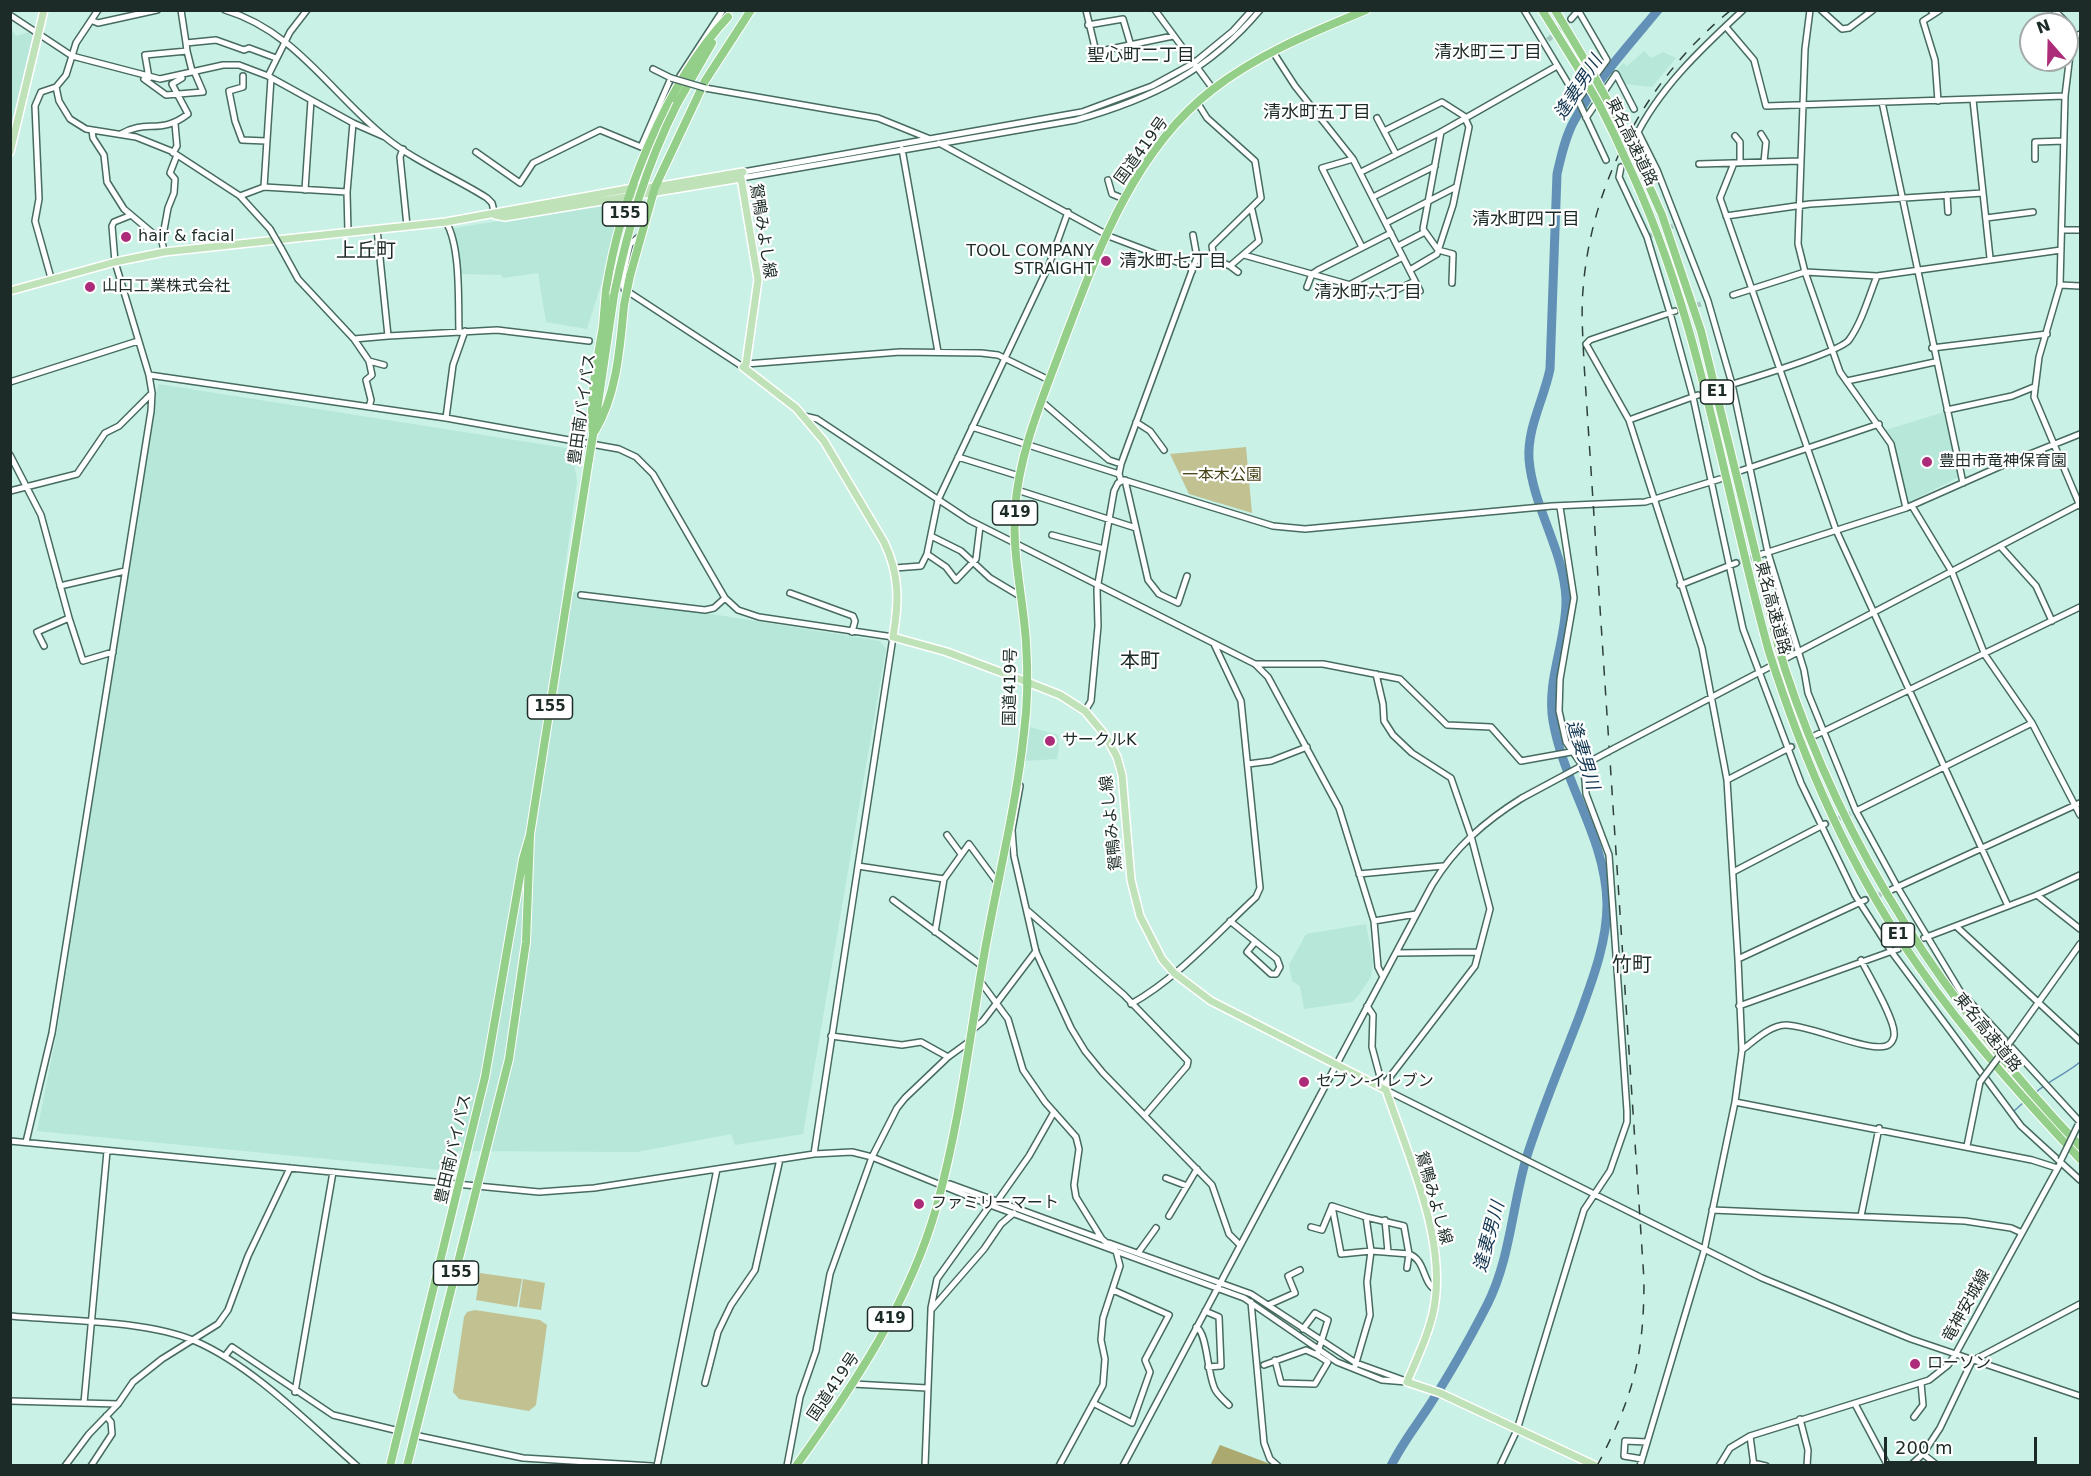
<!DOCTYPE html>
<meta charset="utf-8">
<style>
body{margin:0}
#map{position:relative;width:2091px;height:1476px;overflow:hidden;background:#c9f1e5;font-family:"DejaVu Sans",sans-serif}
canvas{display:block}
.frame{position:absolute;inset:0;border:12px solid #1c2b27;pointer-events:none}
.north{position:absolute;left:2019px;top:12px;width:60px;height:60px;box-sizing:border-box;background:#fff;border:2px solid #a4aaa9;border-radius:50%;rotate:340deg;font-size:16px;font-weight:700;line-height:24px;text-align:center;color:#1c2b27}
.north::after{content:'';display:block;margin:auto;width:21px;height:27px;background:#ad2c79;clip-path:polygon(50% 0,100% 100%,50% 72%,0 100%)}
.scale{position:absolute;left:1884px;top:1437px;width:153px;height:27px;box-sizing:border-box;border:3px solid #1c2b27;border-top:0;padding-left:8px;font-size:18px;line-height:21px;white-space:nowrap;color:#1c2b27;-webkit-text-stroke:4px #fff;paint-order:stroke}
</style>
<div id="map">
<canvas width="2091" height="1476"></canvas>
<div class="frame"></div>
<div class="north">N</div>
<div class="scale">200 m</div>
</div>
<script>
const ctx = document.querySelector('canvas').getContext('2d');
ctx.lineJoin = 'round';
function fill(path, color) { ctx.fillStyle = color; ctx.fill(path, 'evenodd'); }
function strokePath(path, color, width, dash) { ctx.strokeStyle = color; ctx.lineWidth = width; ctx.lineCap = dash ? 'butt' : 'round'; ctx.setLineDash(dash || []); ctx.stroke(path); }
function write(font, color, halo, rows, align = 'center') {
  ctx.font = font + ' "DejaVu Sans","Noto Sans JP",sans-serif'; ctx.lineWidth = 4.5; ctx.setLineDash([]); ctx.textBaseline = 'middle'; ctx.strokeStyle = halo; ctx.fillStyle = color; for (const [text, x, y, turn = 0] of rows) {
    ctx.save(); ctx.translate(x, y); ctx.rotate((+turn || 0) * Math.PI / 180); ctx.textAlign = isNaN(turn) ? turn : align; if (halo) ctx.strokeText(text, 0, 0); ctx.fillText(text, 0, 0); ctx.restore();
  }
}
fill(new Path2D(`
 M11 28 16 36 29 32 35 35 11 139Z
 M1644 51 1651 58 1663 52 1676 58 1652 87 1625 84 1618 69 1623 63 1627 66Z
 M617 203 624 211 587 329 546 322 538 273 503 278 501 275 461 274 454 228Z
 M158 384 572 449 577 481 562 590 880 641 886 649 803 1134 735 1145 731 1134 637 1152 458 1151 451 1171 37 1131 56 1037Z
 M1944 412 1959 477 1907 503 1895 446 1886 430Z
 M1030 727 1058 735 1059 748 1057 759 1024 761Z
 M1366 924 1373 961 1371 977 1358 996 1352 1002 1304 1009 1300 986 1292 981 1289 965 1306 934Z`), '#b6e7d9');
fill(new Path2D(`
 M1246 447 1252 513 1189 494 1170 454Z
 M480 1273 522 1279 517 1307 476 1300Z
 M523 1279 545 1283 541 1310 519 1307Z
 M475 1310 540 1320 547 1325 536 1405 529 1411 459 1399 453 1392 464 1317 467 1312Z`), '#c2c191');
fill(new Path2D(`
 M1220 1445 1273 1465 1274 1466H1210Z`), '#aba870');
strokePath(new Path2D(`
 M2035 1093C2049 1080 2066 1074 2080 1062
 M2014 1111 2024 1102`), '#6290b6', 1.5);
strokePath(new Path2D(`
 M1391 1466C1401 1445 1416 1426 1429 1406 1450 1374 1469 1340 1487 1305 1510 1260 1512 1207 1526 1159 1541 1111 1561 1064 1579 1017 1592 981 1607 943 1607 904 1606 838 1564 785 1553 721 1546 680 1567 640 1566 599 1564 550 1533 508 1529 459 1527 428 1544 399 1550 369L1557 174C1561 157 1565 137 1574 121 1596 81 1629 45 1658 10`), '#6290b6', 9);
strokePath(new Path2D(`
 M1548 40 1571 19
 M1621 167 1632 144
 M1649 236 1673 226
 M1675 311 1701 304
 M1736 563 1757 556
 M1791 747 1816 735
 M1825 824 1856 811
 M1865 900 1889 891
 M1898 949 1924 938`), '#a6c9bf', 5, [5, 2.5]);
const minor = new Path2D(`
 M98 10 76 43 72 56 160 79 223 65H239L268 76 353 123 385 137
 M181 10 186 43
 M225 10C295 31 330 92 385 137 414 161 454 177 487 198L492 203 495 215
 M1086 10 1096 52 1173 36
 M1155 10 1213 89
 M1524 10 1578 100 1606 160
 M1578 10 1607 60 1578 100
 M1810 10 1805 49 1798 244 1805 272 1840 372 1891 444 1906 508
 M1821 10 1842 29 1849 28 1873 10
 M1931 10 1934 14 1940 10
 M2054 10 2066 22 2072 38 2065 96 2060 285 2039 357 2034 397 2080 506
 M1934 14 1923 21 1935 60 1938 101
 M10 15 72 56 66 75 56 87 59 101 70 119 86 129 136 137 171 151 240 196 270 229
 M1571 19 1578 11
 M93 21 98 23 157 10
 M1088 25 1123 19 1131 46
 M1726 27 1754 60 1766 106 2065 96
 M2072 38 2080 34
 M187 51 192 71
 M243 76V87L229 91 235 121 242 140 266 141
 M268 76 290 32 307 10
 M149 78 145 55 187 51 186 43 216 40 244 50 249 48 276 58
 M144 79 166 95 203 92 194 71
 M676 82 723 10
 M705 88 878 118 930 139
 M1973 100 1990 258
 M1197 102 1207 118 1255 161 1261 198 1212 246 1214 259 1230 266 1259 241 1252 210
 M1882 102 1963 483
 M1377 118 1396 154
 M1586 118 1616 74 1634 109
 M92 130 93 138 104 155 107 182 124 209 162 241 164 252
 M1384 131 1442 102 1464 116 1469 127 1453 205 1437 254 1410 270
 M1441 132 1423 229 1438 250 1453 254 1452 283
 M1638 132 1657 170 1708 301 1732 384 1768 553 1804 670 1808 693 1856 811 1898 888 1960 991 2080 1122
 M121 134C146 119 161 135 188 114L172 84 182 78
 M1761 134 1766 142 1764 162
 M1735 136 1740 142V163
 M1634 140C1658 89 1702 48 1743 10
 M939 143 1111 237 1190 267 1192 271
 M403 149 400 157 407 226
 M902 149 938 352
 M476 152 520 183 533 163 600 130 641 147 671 78 653 69
 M173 153 177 146 175 124
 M1353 159 1322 168 1362 247
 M2035 159V142L2064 141
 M1734 163 1720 198 1836 530 2008 906
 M1699 164 1800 161
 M1621 167 1619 177 1647 237 1670 313 1693 397 1743 629 1801 783 1855 895 1891 951 2021 1126 2080 1180
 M743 172 1082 112 1152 86 1194 63 1233 31 1252 10
 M1361 172 1441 132 1557 66
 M741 178 1076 120C1151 99 1209 71 1260 10
 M1108 180 1112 194 1124 199
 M264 187 271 78
 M305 190 311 100
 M1947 195 1948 212
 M240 196 264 187 347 192
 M1373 197 1435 166
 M1726 216 1810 204 1983 193
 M1986 218 2033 212
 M446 222C461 247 458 302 459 331
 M1386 223 1456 187
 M2062 230H2080
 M348 232 347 192 353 123
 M640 236 630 244 622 280 624 289 743 367
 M162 241 168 208 174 193 175 179 170 173 177 155
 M1398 246 1423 233
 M281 248 298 279 354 339 388 336 377 229
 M1244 255 1386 295 1415 281 1353 159 1295 86 1273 52
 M1230 266 1238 272
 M51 278 35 221 39 199 35 106 41 92 56 87
 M1415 281 1420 291
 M1349 285 1403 257
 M2060 285 2080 286
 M1307 287 1312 274 1318 270 1391 233
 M1733 295 1805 272 1877 276
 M388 336 497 330 589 341
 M354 339 369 361 384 365
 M1932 348 2047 334
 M369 361 372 375 366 380 371 400 369 407
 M746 364 900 352 981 353 998 355 1049 380
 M149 375 446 418 619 449 636 457 653 474 725 598 738 610 759 617 893 637 814 1154
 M1847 381 1935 362
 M10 382 138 341
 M1723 387C1743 381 1840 352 1849 340 1862 322 1869 296 1877 276L2061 250
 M1041 401 1109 460 1121 464
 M1947 410 2012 396 2034 387
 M804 416 817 419 969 520 1255 664 1268 677 1339 808 1374 921 1378 967 1383 977
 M446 418 453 365 465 331
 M1629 420 1698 395
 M1136 422 1150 431 1164 450
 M972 427 1119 474
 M10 455 41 515 69 618 37 632 44 646
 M958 457 1019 476
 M1740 471 1879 424
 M1125 480 1148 580 1159 594 1178 603 1187 576
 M1121 481 1119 474 1121 464 1197 257 1193 235
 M1017 490 1136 528
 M10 491 77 474 105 433 119 426 152 393
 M1912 506 1952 572 1985 655 2032 723 2080 815
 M1052 535 1104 549
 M931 536 961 551 990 578 1020 596
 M2000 546 2036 586 2052 621
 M927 554 946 567 956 580 976 559 980 526
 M1759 555 1906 508 2010 462 2080 434
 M895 568 921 566 927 554 938 500 1049 265 1068 212
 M1680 585 1736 563
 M60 586 125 571
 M790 593 853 616 855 621 852 632
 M581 595 705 610 714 608 725 598
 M69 618 83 661 113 652
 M1255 664H1323L1400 679 1447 725 1491 727 1521 761 1571 752
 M1376 674 1383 704 1384 721 1393 735 1412 753 1451 778 1471 836 1490 909 1475 966 1383 1086
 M1085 711 1091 701 1098 626 1097 589 1114 491 1118 483 1124 480 1273 526 1305 529 1552 506 1645 502 1720 479
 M1816 735 2080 607
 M1615 748 2080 504
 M1248 764 1271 761 1307 747
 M1727 780 1791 747
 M1020 786 1012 830 1014 856 1036 952 1071 1028 1085 1051 1103 1073 1212 1185 1229 1234 1239 1244
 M1856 811 2032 723
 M947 835 961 854
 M858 866 944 879 969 844 997 882
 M1733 872 1825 824
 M1359 874 1443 866
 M1891 890 2080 803
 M2037 895 2080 929
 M893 900 982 966
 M1028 911 1124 995 1188 1061 1187 1066 1145 1115
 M1230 921 1277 959 1280 967 1276 974H1271L1247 952 1255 942
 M1374 921 1416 914
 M1957 927 2080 1041
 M935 932 944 879
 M1924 938 2037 895 2080 875
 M1396 953 1478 952
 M1738 959 1865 900
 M980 981 1008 1019 1023 1070 1045 1102 1076 1137 1079 1149 1074 1185 1076 1197 1102 1239 1116 1251 1120 1266 1103 1318 1101 1340 1105 1359 1103 1385 1059 1466
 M1131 1004C1178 978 1217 933 1256 897L1260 888 1241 701 1214 644
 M1367 1006 1373 1015 1372 1047 1383 1088
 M1739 1006 1898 949
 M972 1030 983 1021 1036 951
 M831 1036 902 1045 921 1042 948 1057
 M2013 1038 2080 944
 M1742 1050C1754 1041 1770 1025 1786 1025 1809 1025 1868 1052 1886 1046 1891 1045 1895 1038 1894 1032 1893 1016 1869 976 1861 960
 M1386 1090 1762 1278 1911 1339 2080 1396
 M1735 1102 2032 1160 2057 1168
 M10 1141 539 1192 594 1188 814 1154 852 1152 872 1157 990 1205 1244 1298 1337 1362 1382 1380 1407 1382
 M26 1142 52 1033 151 411 152 393 149 375 115 262 112 226 114 222 129 216
 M1967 1146 1980 1082
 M1166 1178 1187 1186
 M943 1184H950L1101 1239
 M1332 1206 1341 1254 1371 1251 1409 1254 1407 1268
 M1712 1210 1965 1221 2011 1228 2022 1233
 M1169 1216 1197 1169
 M1861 1216 1879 1128
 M1385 1220 1388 1252
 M1311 1227 1322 1230 1332 1206 1366 1217
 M1109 1243 1251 1294 1356 1363 1406 1381
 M1138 1253 1156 1228
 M1251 1302 1264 1443 1270 1459 1278 1466
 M1268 1305 1295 1293 1288 1276 1300 1270
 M931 1308 937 1279 990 1205 998 1200 1029 1156 1054 1112
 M1205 1311 1219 1317 1221 1366 1208 1367
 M10 1316C65 1321 145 1320 195 1341 253 1366 309 1424 357 1466
 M1196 1327C1208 1332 1207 1378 1216 1391 1219 1396 1225 1401 1229 1405
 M225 1356 232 1347 333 1415 399 1431
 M1275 1360 1281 1383 1315 1384 1328 1362 1317 1355
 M1264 1365 1306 1350 1317 1355 1328 1320 1315 1313 1303 1329
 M1355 1366 1370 1315 1367 1282 1371 1251 1366 1217 1404 1226 1409 1254C1426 1260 1422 1283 1436 1290
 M705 1383 718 1332 731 1305 755 1270 780 1159
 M853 1384 927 1388
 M295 1392 333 1172
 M10 1401 118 1404
 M84 1403 107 1151
 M1093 1403 1132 1423 1150 1372 1145 1360 1169 1315 1113 1290
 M1855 1404 1888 1466
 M1914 1417 1923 1405 1921 1383
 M1800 1419 1808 1450 1807 1466
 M414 1435 523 1458 652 1466
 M1750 1436 1754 1466
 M1923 1454 1938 1466
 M1642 1459 1624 1456 1625 1441 1647 1442
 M1753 1463 1766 1466
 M65 1466 89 1434 118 1404 133 1382 162 1359 218 1324 228 1310 248 1256 290 1168
 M91 1466 112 1434 111 1422 106 1416
 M657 1466 717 1169
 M787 1466 800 1397 816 1351 830 1274 872 1157 897 1108 905 1098 948 1057 970 1041
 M925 1466 931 1310 984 1249 1001 1224 1014 1213
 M1123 1466 1432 885C1455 847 1485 821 1522 798
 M1500 1466 1517 1430 1584 1210 1610 1171 1627 1122V1111L1609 855 1586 794 1584 768 1566 742 1559 711 1560 679 1574 598 1560 507
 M1640 1466 1704 1251 1735 1102 1742 1050 1738 959 1727 780 1702 648 1629 420 1586 344 1590 340 1675 311
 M1719 1466 1730 1448 1750 1436 1929 1380 1948 1365 1955 1355 2061 1162
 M1910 1466 1923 1454 1940 1428 1972 1361 2080 1304`);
const major = new Path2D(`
 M10 152 44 10
 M495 215 505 217 741 178 758 280 746 364 743 367 796 408 824 441 884 542C900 575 899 602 893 637L947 652 1027 682 1060 695 1085 711 1105 735 1117 757 1122 775 1131 880 1140 916 1162 959 1174 973 1211 1001 1386 1090C1408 1156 1447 1239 1434 1308 1429 1334 1417 1358 1407 1382L1440 1393 1596 1466
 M10 291 115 262 164 252 446 222 633 188 655 187 743 172`);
const highway = new Path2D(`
 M1542 10 1581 73
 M1555 10 1589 67
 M1606 98 1621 124
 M677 104 712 43
 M1599 104 1614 134
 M1630 143 1662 215 1701 331 1779 649
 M1624 156C1700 313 1723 486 1769 652
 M630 276 655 187 705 81 751 10
 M595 424 614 295
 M595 431C617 394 620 347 624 305
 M593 435C589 398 597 362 603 326 604 314 605 302 606 290 620 200 665 84 728 17
 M1785 669C1845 853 1948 1007 2080 1146
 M1776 673C1810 776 1856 878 1919 967 1967 1036 2023 1098 2080 1159
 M390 1466 485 1077 523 859 530 835 589 459
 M407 1466 509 1059 526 942 530 836
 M796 1466C854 1385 910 1302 937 1205 959 1125 969 1042 983 961 996 885 1016 809 1024 732 1028 702 1028 672 1026 642 1023 597 1012 555 1015 510 1019 451 1043 398 1063 343 1097 253 1133 151 1212 90 1258 54 1313 32 1366 10`);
strokePath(minor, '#476b61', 8);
strokePath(major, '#fff', 10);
strokePath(highway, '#fff', 10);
strokePath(minor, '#fff', 5);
strokePath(major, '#bfe2b8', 7);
strokePath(highway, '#94cf89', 8);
strokePath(new Path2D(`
 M1597 1466C1633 1397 1644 1357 1644 1280L1584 363C1583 339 1581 314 1583 290 1591 182 1647 78 1731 10`), '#2e403b', 1.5, [10, 10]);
const minorBridge = new Path2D(`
 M671 78 705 88
 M270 229 281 248
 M1522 798 1615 748
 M1980 1082 2013 1038
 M2061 1160 2078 1125`);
const highwayBridge = new Path2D(`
 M1589 67 1606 98
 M1581 73 1599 104
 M1621 124 1630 143
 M1614 134 1624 156
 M614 295C628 227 646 166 677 104
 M624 305 630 276
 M589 459 593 435
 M1779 649 1785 669
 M1769 652 1776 673`);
strokePath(minorBridge, '#476b61', 8, []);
strokePath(highwayBridge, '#fff', 10, []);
strokePath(minorBridge, '#fff', 5);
strokePath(highwayBridge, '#94cf89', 8);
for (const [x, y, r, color] of [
 [126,237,6,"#ad2c79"],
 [1106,261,6,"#ad2c79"],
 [90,287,6,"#ad2c79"],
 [1927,462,6,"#ad2c79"],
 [1050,741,6,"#ad2c79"],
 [1304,1082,6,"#ad2c79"],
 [919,1204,6,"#ad2c79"],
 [1915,1364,6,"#ad2c79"]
]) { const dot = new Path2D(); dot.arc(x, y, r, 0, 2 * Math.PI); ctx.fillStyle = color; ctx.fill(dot); strokePath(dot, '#fff', 2); }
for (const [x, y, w] of [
 [625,214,45],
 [1717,392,33],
 [1015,513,45],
 [550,707,45],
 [1898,935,33],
 [456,1273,45],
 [890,1319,45]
]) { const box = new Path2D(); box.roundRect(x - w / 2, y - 12, w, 24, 4.5); ctx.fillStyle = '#fff'; ctx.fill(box); strokePath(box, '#1c2b27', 1.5); }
write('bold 15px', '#1c2b27', null, [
 ["155",625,214],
 ["E1",1717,392],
 ["419",1015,513],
 ["155",550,707],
 ["E1",1898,935],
 ["155",456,1273],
 ["419",890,1319]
]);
write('16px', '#1c2b27', '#fff', [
 ["東名高速道路",1631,142,64],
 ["国道419号",1142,151,-54],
 ["鴛鴨みよし線",762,231,81],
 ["豊田南バイパス",583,409,-82],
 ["東名高速道路",1772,608,75],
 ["国道419号",1011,687,-89],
 ["鴛鴨みよし線",1112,823,-96],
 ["東名高速道路",1987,1033,51],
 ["豊田南バイパス",454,1149,-77],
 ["鴛鴨みよし線",1433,1198,74],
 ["竜神安城線",1967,1306,-61],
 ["国道419号",834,1387,-56]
]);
write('16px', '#1c2b27', '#fff', [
 ["hair & facial",138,237],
 ["TOOL COMPANY",1094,252,"right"],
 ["STRAIGHT",1094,270,"right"],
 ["山口工業株式会社",102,287],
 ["豊田市竜神保育園",1939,462],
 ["サークルK",1062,741],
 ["セブン-イレブン",1316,1082],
 ["ファミリーマート",931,1204],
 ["ローソン",1927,1364]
], 'left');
write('16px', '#464317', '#fff', [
 ["一本木公園",1222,476]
]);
write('18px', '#1c2b27', '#fff', [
 ["清水町三丁目",1488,53],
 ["聖心町二丁目",1141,56],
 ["清水町五丁目",1317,113],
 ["清水町四丁目",1526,220],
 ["清水町七丁目",1173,262],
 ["清水町六丁目",1368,293]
]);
write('italic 18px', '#123651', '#fff', [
 ["逢妻男川",1579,88,-57],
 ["逢妻男川",1582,755,73],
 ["逢妻男川",1490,1237,-75]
]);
write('20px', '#1c2b27', '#fff', [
 ["上丘町",366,252],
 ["本町",1140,662],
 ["竹町",1632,966]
]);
</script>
